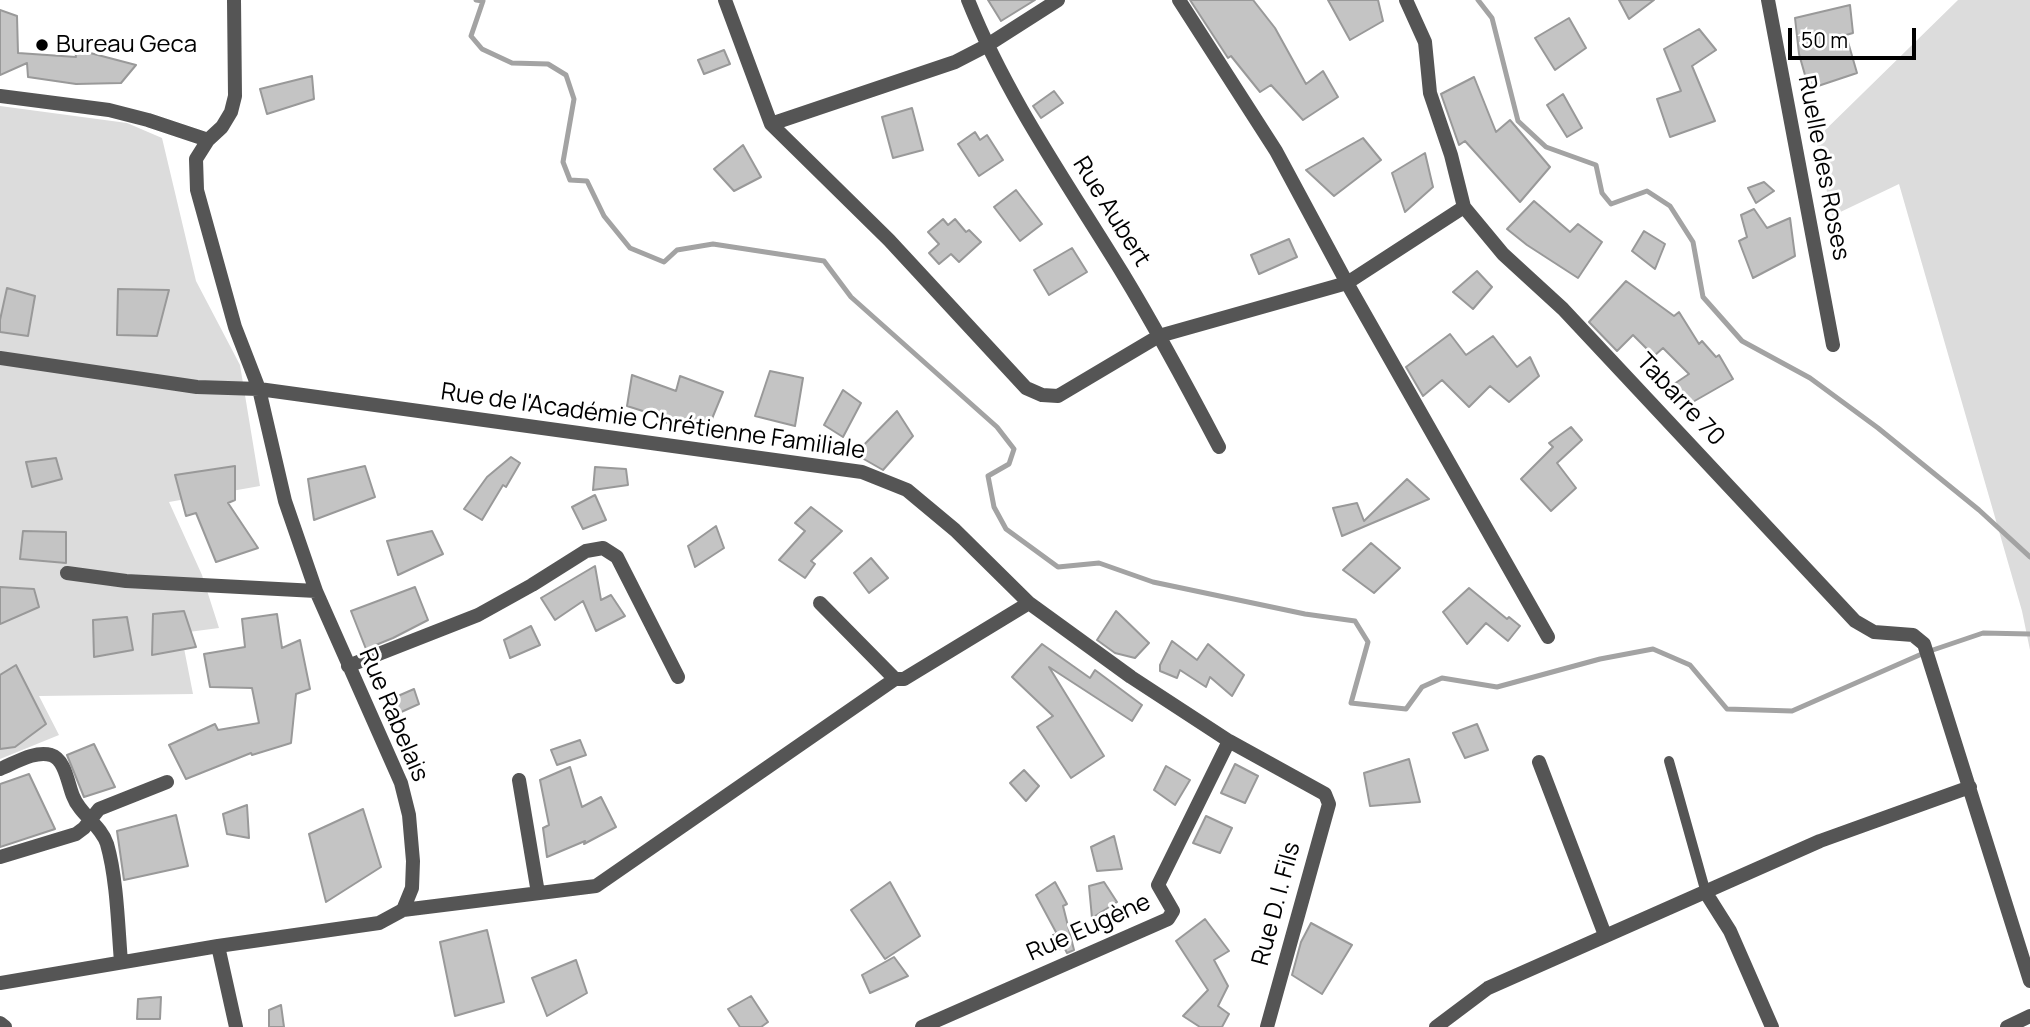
<!DOCTYPE html>
<meta charset="utf-8">
<style>
body{margin:0}
#map{position:relative;width:2030px;height:1027px;overflow:hidden;background:#fff;font-family:Manrope,sans-serif}
canvas{display:block}
.scale{position:absolute;left:1788px;top:28px;width:128px;height:32px;box-sizing:border-box;border:4px solid #000;border-top:0;padding-left:9px;font-size:21px;line-height:24px;white-space:nowrap;color:#000;-webkit-text-stroke:5px #fff;paint-order:stroke}
</style>
<div id="map">
<canvas width="2030" height="1027"></canvas>
<div class="scale">50 m</div>
</div>
<script>
const ctx = document.querySelector('canvas').getContext('2d');
ctx.lineJoin = 'round';
function fill(path, color) { ctx.fillStyle = color; ctx.fill(path, 'evenodd'); }
function strokePath(path, color, width, dash) { ctx.strokeStyle = color; ctx.lineWidth = width; ctx.lineCap = dash ? 'butt' : 'round'; ctx.setLineDash(dash || []); ctx.stroke(path); }
function write(font, color, halo, rows, align = 'center') {
  ctx.font = font + ' Manrope,sans-serif'; ctx.lineWidth = 6; ctx.setLineDash([]); ctx.textBaseline = 'middle'; ctx.strokeStyle = halo; ctx.fillStyle = color; for (const [text, x, y, turn = 0] of rows) {
    ctx.save(); ctx.translate(x, y); ctx.rotate((+turn || 0) * Math.PI / 180); ctx.textAlign = isNaN(turn) ? turn : align; if (halo) ctx.strokeText(text, 0, 0); ctx.fillText(text, 0, 0); ctx.restore();
  }
}
fill(new Path2D(`
 M1958 0H2030V650L2022 611 1899 184 1832 216 1816 139Z
 M0 106 127 123 162 138 196 281 240 365 260 486 169 502 202 575 219 628 181 633 193 694 39 696 59 735 0 759Z`), '#dcdcdc');
strokePath(new Path2D(`
 M476 0 483 1 471 36 482 49 512 63 548 64 566 75 574 99 563 162 570 180 587 181 604 216 630 248 664 262 677 250 713 244 824 261 851 297 997 427 1014 449 1009 464 988 476 994 507 1006 529 1058 567 1099 563 1153 582 1305 614 1355 621 1368 642 1351 703 1406 709 1422 687 1442 678 1497 687 1600 659 1653 649 1690 665 1727 709 1792 711 1924 653 1983 633 2030 634
 M1478 0 1492 18 1518 121 1546 147 1596 165 1602 193 1611 204 1647 191 1670 206 1693 242 1703 297 1742 341 1810 378 1878 428 1979 510 2030 557`), '#a3a3a3', 5);
const building = new Path2D(`
 M988 0H1035L1001 21Z
 M1190 0H1253L1275 28 1306 84 1323 71 1338 97 1303 120 1271 85 1260 92 1231 56 1228 58Z
 M1328 0H1378L1383 21 1350 40Z
 M1619 0H1654L1629 19Z
 M1850 5 1853 33 1846 35 1857 73 1809 89 1799 54 1795 18Z
 M0 10 17 16 18 53 76 57 75 49 136 65 121 83 76 84 28 77 27 63 0 75Z
 M1569 18 1586 48 1555 70 1535 38Z
 M1699 29 1716 50 1692 66 1715 121 1670 137 1657 99 1681 91 1664 49Z
 M724 50 730 64 704 74 698 60Z
 M312 76 314 99 267 114 260 89Z
 M1474 77 1496 132 1510 120 1550 167 1520 202 1465 141 1459 145 1441 94Z
 M1054 91 1063 103 1041 118 1033 106Z
 M1563 94 1582 128 1567 137 1547 105Z
 M912 108 923 150 893 158 882 117Z
 M975 132 980 140 987 135 1003 160 979 176 958 144Z
 M1363 138 1381 160 1334 196 1306 170Z
 M743 145 761 177 734 191 714 169Z
 M1425 153 1433 187 1405 212 1392 173Z
 M1764 182 1774 191 1756 203 1748 188Z
 M1016 190 1042 224 1020 241 994 207Z
 M1534 201 1570 232 1578 224 1602 242 1578 278 1527 245 1507 229Z
 M1754 209 1767 228 1790 218 1795 256 1753 278 1739 241 1747 237 1741 215Z
 M943 219 948 225 955 219 966 232 969 230 981 242 959 262 951 254 939 264 929 253 939 244 928 232Z
 M1644 231 1665 244 1655 269 1632 251Z
 M1289 239 1297 257 1259 274 1251 255Z
 M1072 248 1087 272 1049 295 1034 270Z
 M1477 271 1492 287 1473 309 1453 292Z
 M1626 281 1674 316 1679 312 1699 344 1702 341 1716 357 1719 355 1733 379 1691 403 1674 384 1689 374 1663 348 1654 356 1633 335 1617 351 1589 322Z
 M7 288 35 296 28 336 0 332V320Z
 M118 289 169 290 157 336 117 335Z
 M1450 334 1466 355 1493 336 1517 367 1530 357 1539 376 1509 402 1490 386 1469 407 1442 380 1423 396 1406 367Z
 M770 371 803 378 795 426 755 416Z
 M632 375 676 391 680 376 723 392 709 426 667 423 668 419 627 406Z
 M843 390 861 403 843 437 824 425Z
 M897 411 913 436 883 470 855 454Z
 M1571 427 1582 440 1557 463 1576 488 1551 511 1521 479 1553 447 1549 443Z
 M511 457 520 463 506 487 503 485 482 520 464 509 487 477Z
 M56 458 62 479 32 487 26 462Z
 M235 466V500L228 503 258 548 216 562 196 513 186 516 175 475Z
 M365 466 375 497 314 520 308 479Z
 M595 467 626 469 628 485 593 490Z
 M1407 479 1429 499 1342 536 1333 508 1357 503 1364 521Z
 M595 495 606 520 583 529 572 507Z
 M811 507 842 531 811 561 815 564 805 578 779 560 805 531 795 523Z
 M716 526 724 548 695 567 688 546Z
 M23 531 66 532V563L20 559Z
 M432 531 443 554 398 575 387 541Z
 M1371 543 1400 568 1374 593 1343 570Z
 M871 558 888 578 869 593 854 573Z
 M595 566 601 600 611 595 625 616 596 631 583 601 555 620 541 598Z
 M0 587 34 589 39 607 0 624Z
 M415 587 428 620 393 638 366 649 351 611Z
 M1469 588 1507 619 1509 617 1520 626 1508 641 1486 623 1467 644 1443 612Z
 M184 611 196 647 152 655 153 614Z
 M1116 611 1149 643 1135 658 1115 653 1097 640Z
 M277 614 282 648 300 640 310 689 296 694 291 743 252 755 251 753 186 779 169 745 215 724 218 730 259 723 252 688 210 687 204 654 245 647 242 619Z
 M127 617 133 650 94 657 93 620Z
 M531 626 540 645 510 658 504 640Z
 M1172 641 1197 660 1208 644 1244 675 1232 696 1210 677 1206 687 1180 670 1177 678 1160 671V665Z
 M1042 644 1090 678 1095 670 1142 705 1132 721 1049 667 1104 756 1071 778 1037 727 1053 716 1012 677Z
 M16 665 46 724 15 747 0 749V675Z
 M414 689 419 704 399 713 391 699Z
 M1477 724 1488 750 1465 758 1453 733Z
 M580 740 586 755 557 765 551 750Z
 M94 744 115 787 84 797 67 755Z
 M1409 759 1420 802 1370 806 1364 773Z
 M1235 764 1258 776 1245 803 1221 793Z
 M1166 766 1190 780 1175 805 1154 790Z
 M570 767 582 807 601 797 616 827 584 844 585 841 547 857 543 828 549 825 540 780Z
 M1024 770 1039 786 1026 801 1010 783Z
 M29 774 55 829 0 847V784Z
 M247 805 249 838 227 834 223 814Z
 M363 809 381 867 326 902 309 834Z
 M176 815 188 866 124 880 117 831Z
 M1206 816 1232 828 1220 853 1193 843Z
 M1114 836 1122 869 1097 871 1091 847Z
 M890 882 920 936 885 959 851 910Z
 M1055 882 1067 904 1063 906 1074 950 1067 953 1064 947 1058 950 1053 935 1057 934 1036 895Z
 M1104 882 1117 902 1092 918 1089 886Z
 M1205 919 1229 951 1214 960 1228 986 1218 1006 1229 1014 1222 1027H1200L1183 1016 1208 990 1176 941Z
 M1311 923 1352 945 1322 994 1292 975 1301 942Z
 M487 930 504 1002 455 1016 440 942Z
 M894 957 908 976 870 993 862 975Z
 M576 960 587 993 547 1016 532 978Z
 M751 996 768 1022 761 1027H740L728 1009Z
 M161 997 160 1019H137L138 999Z
 M281 1005 284 1027H269V1010Z`);
fill(building, '#c4c4c4');
strokePath(building, '#999', 2);
strokePath(new Path2D(`
 M1669 761 1706 893`), '#555', 10);
strokePath(new Path2D(`
 M725 0 771 124 889 240 1026 388 1042 395 1058 396 1159 336 1347 283 1464 207
 M968 0C1007 98 1068 184 1123 274 1157 330 1188 388 1219 447
 M1179 0 1276 151 1347 283 1548 637
 M1406 0 1425 42 1430 93 1451 155 1464 207 1503 254 1563 309 1855 621 1874 632 1913 635 1924 644 2030 981
 M1768 0 1833 345
 M0 96 109 110 148 120 208 140
 M771 124 955 62 986 46 1058 0
 M0 358 197 387 259 389 862 472 907 490 955 530 1029 603 1131 677 1229 741 1325 794 1329 804 1267 1027
 M67 573 126 581 316 591
 M820 603 895 679
 M348 666 478 615 532 585 586 551 603 548 617 557 678 677
 M1539 762 1605 935
 M0 769C15 763 35 750 51 755 65 759 68 784 73 796 80 815 101 825 107 844 117 879 118 926 121 962
 M519 780 538 893
 M0 857 76 834 84 828 99 809 167 782
 M1706 893 1730 931 1772 1027
 M403 910 596 886 895 679H904L1029 603
 M218 946 236 1027
 M0 983 218 946 379 923 403 910 412 888 413 861 409 815 401 783 316 591 285 501 259 389 235 327 197 190 196 159 208 140 222 127 231 112 235 96 234 0
 M0 1023 5 1027
 M922 1027 1168 919 1173 911 1158 885 1229 741
 M1436 1027 1488 988 1820 841 1970 787
 M2007 1027 2030 1016`), '#555', 14);
for (const [x, y, r, color] of [
 [42,45,7,"#000"]
]) { const dot = new Path2D(); dot.arc(x, y, r, 0, 2 * Math.PI); ctx.fillStyle = color; ctx.fill(dot); strokePath(dot, '#fff', 2.5); }
write('24px', '#000', '#fff', [
 ["Bureau Geca",56,45]
], 'left');
write('24px', '#000', '#fff', [
 ["Ruelle des Roses",1823,168,79],
 ["Rue Aubert",1111,212,58],
 ["Tabarre 70",1680,400,47],
 ["Rue de l'Académie Chrétienne Familiale",653,422,8],
 ["Rue Rabelais",393,715,67],
 ["Rue D. I. Fils",1277,904,-75],
 ["Rue Eugène",1089,928,-24]
]);
</script>
